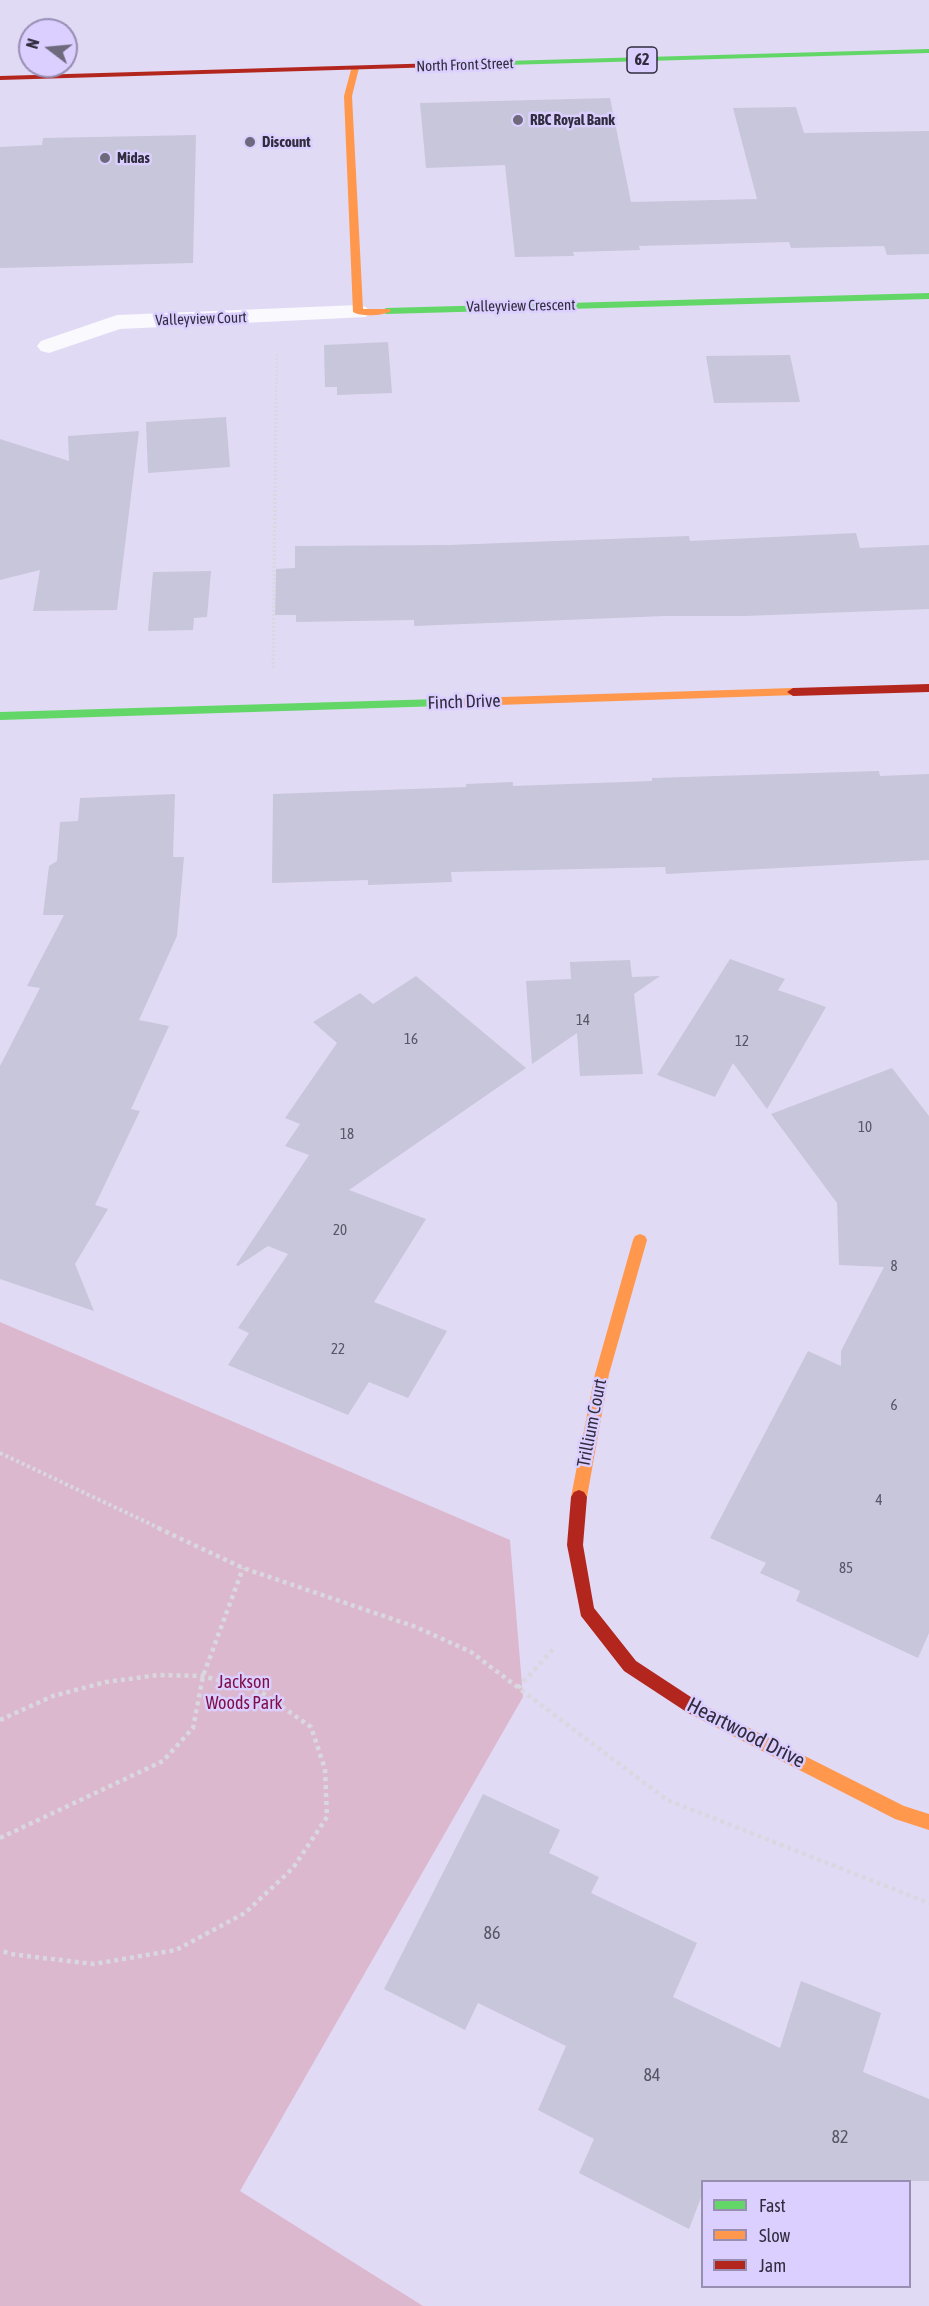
<!DOCTYPE html>
<style>
body{margin:0}
#map{position:relative;width:929px;height:2306px;overflow:hidden;background:#e1daf4;font-family:"Asap Condensed",sans-serif}
canvas{display:block}
.legend{position:absolute;left:701px;top:2180px;width:210px;height:108px;box-sizing:border-box;background:#dbcfff;border:2px solid #978eb2;margin:0;padding:8px 10px;list-style:none;font-size:18px;color:#312c3e}
.legend li{display:flex;align-items:center;gap:12px;height:30px}
.legend b{width:30px;border:2px solid #978eb2}
.north{position:absolute;left:18px;top:18px;width:60px;height:60px;box-sizing:border-box;background:#dbcfff;border:2px solid #978eb2;border-radius:50%;rotate:286deg;font-size:16px;font-weight:700;line-height:24px;text-align:center;color:#312c3e}
.north::after{content:'';display:block;margin:auto;width:21px;height:27px;background:#6f697e;clip-path:polygon(50% 0,100% 100%,50% 72%,0 100%)}
</style>
<div id="map">
<canvas width="929" height="2306"></canvas>
<ul class="legend">
<li><b style="height:8px;background:#63d668"></b>Fast</li>
<li><b style="height:8px;background:#ff974d"></b>Slow</li>
<li><b style="height:8px;background:#b3261e"></b>Jam</li>
</ul>
<div class="north">N</div>
</div>
<script>
const ctx = document.querySelector('canvas').getContext('2d');
ctx.lineJoin = 'round';
function fill(path, color) { ctx.fillStyle = color; ctx.fill(path, 'evenodd'); }
function strokePath(path, color, width, dash) { ctx.strokeStyle = color; ctx.lineWidth = width; ctx.lineCap = dash ? 'butt' : 'round'; ctx.setLineDash(dash || []); ctx.stroke(path); }
function write(font, color, halo, rows, align = 'center') {
  ctx.font = font + ' "Asap Condensed",sans-serif'; ctx.lineWidth = 5; ctx.setLineDash([]); ctx.textBaseline = 'middle'; ctx.strokeStyle = halo; ctx.fillStyle = color; for (const [text, x, y, turn = 0] of rows) {
    ctx.save(); ctx.translate(x, y); ctx.rotate((+turn || 0) * Math.PI / 180); ctx.textAlign = isNaN(turn) ? turn : align; if (halo) ctx.strokeText(text, 0, 0); ctx.fillText(text, 0, 0); ctx.restore();
  }
}
fill(new Path2D(`
 M0 1322 510 1540 523 1697 240 2191 423 2306H0Z`), '#dcb8cf');
fill(new Path2D(`
 M610 98 631 202 757 199 733 108 796 107 804 133 929 131V254L887 255 884 246 791 248 789 242 639 246 640 250 573 252 574 256 515 257 505 165 426 168 420 103Z
 M196 135 193 263 0 268V147L42 145 43 138Z
 M388 342 392 393 337 395V387H325L324 345Z
 M790 355 800 402 714 403 706 356Z
 M226 417 230 467 148 473 146 422Z
 M139 431 117 610 33 611 40 570 0 580V439L69 461 68 436Z
 M856 533 860 548 929 545V609L745 616H665L414 626V620L296 622V615H275L276 569 295 568V546L449 545 689 536 690 541Z
 M211 571 207 617 194 618 193 630 148 631 153 572Z
 M879 771 880 776 929 774V860L666 874 665 867 451 872 452 882 368 885V880L272 883 273 794 466 787V784L513 782V786L652 781V778Z
 M175 794 173 857H184L177 936 139 1020 169 1026 131 1109 140 1111 95 1205 108 1209 75 1264 94 1311 0 1279V1066L40 988 27 986 64 915H43L49 866 57 861 60 822 78 821 80 798Z
 M730 959 785 979 778 990 826 1007 767 1109 733 1063 715 1097 657 1075Z
 M630 960 632 977 660 976 634 994 643 1074 580 1076 577 1033 532 1064 526 981 571 979 570 962Z
 M416 976 526 1068 349 1190 426 1219 374 1302 447 1331 408 1398 369 1382 348 1415 228 1365 249 1333 238 1328 288 1254 268 1246 238 1266 236 1265 309 1155 285 1146 300 1124 285 1118 337 1043 313 1022 360 993 373 1004Z
 M892 1068 929 1116V1633L918 1658 796 1601 800 1591 760 1573 766 1563 710 1538 808 1351 841 1366V1351L884 1267 839 1265 837 1203 771 1114Z
 M483 1794 560 1830 549 1853 599 1877 591 1893 697 1943 673 1997 780 2048 801 1981 881 2013 863 2072 929 2099V2181H702V2195L689 2229 579 2173 594 2139 538 2110 566 2046 478 2003 465 2030 384 1989Z`), '#c8c6db');
strokePath(new Path2D(`
 M276 404 277 352`), '#d9d7df', 2, [2, 2]);
strokePath(new Path2D(`
 M273 668 276 402`), '#d9d7df', 3, [2, 2]);
strokePath(new Path2D(`
 M0 1453 161 1529`), '#d9d7df', 4, [3, 3]);
strokePath(new Path2D(`
 M158 1528 243 1568 416 1627 471 1652 667 1800 929 1903
 M518 1688 555 1647
 M0 1720 53 1696 106 1682 159 1675 203 1676 261 1692 311 1727 325 1769 327 1817 293 1868 245 1913 176 1950 94 1964 10 1954 0 1950
 M0 1838 163 1761 193 1728 203 1676 243 1568`), '#d9d7df', 4.5, [4, 4]);
fill(new Path2D(`
 M358 305 366 307 370 312 366 317 120 329 49 353 41 351 37 346 41 341 117 315Z`), '#faf9fd');
fill(new Path2D(`
 M929 49V53L505 65 501 63 505 61Z
 M929 293V299L386 314 381 311 386 308Z
 M438 699 444 703 442 706 0 720V712Z`), '#63d668');
fill(new Path2D(`
 M352 66 359 68 352 96 363 309H389L391 311C383 316 361 317 353 312L344 96Z
 M793 688 797 689V695L438 707 432 703 438 699Z
 M640 1234 645 1236 647 1240 609 1374 587 1497 584 1502 579 1504 574 1502 571 1497 595 1374 633 1240 635 1236Z
 M694 1700 904 1806 929 1814V1830L895 1819 688 1713 686 1708 688 1703Z`), '#ff974d');
fill(new Path2D(`
 M508 61V65H505L0 80V76Z
 M929 684V692L793 696 787 692 793 688Z
 M579 1490 584 1492 587 1497 583 1545 594 1608 636 1661 700 1703 702 1708 700 1713 694 1716 688 1713 624 1671 581 1616 567 1545 571 1497 574 1492Z`), '#b3261e');
for (const [x, y, r, color] of [
 [518,120,6,"#6f697e"],
 [250,142,6,"#6f697e"],
 [105,158,6,"#6f697e"]
]) { const dot = new Path2D(); dot.arc(x, y, r, 0, 2 * Math.PI); ctx.fillStyle = color; ctx.fill(dot); strokePath(dot, '#dbcfff', 2); }
write('15px', '#312c3e', '#dbcfff', [
 ["North Front Street",465,65,-2],
 ["Valleyview Crescent",521,306,-1],
 ["Valleyview Court",201,319,-2]
]);
write('bold 15px', '#312c3e', '#dbcfff', [
 ["RBC Royal Bank",530,120],
 ["Discount",262,142],
 ["Midas",117,158]
], 'left');
write('15px', '#595568', null, [
 ["14",583,1020],
 ["16",411,1039],
 ["12",742,1041],
 ["10",865,1127],
 ["18",347,1134],
 ["20",340,1230],
 ["8",894,1266],
 ["22",338,1349],
 ["6",894,1405],
 ["4",879,1500],
 ["85",846,1568]
]);
for (const [x, y, w] of [
 [642,60,30]
]) { const box = new Path2D(); box.roundRect(x - w / 2, y - 13, w, 26, 4.5); ctx.fillStyle = '#dbcfff'; ctx.fill(box); strokePath(box, '#312c3e', 1.5); }
write('bold 16px', '#312c3e', null, [
 ["62",642,60]
]);
write('18px', '#312c3e', '#dbcfff', [
 ["Finch Drive",464,702,-2],
 ["Trillium Court",592,1423,-79]
]);
write('18px', '#7f0e47', '#dbcfff', [
 ["Jackson",244,1682],
 ["Woods Park",244,1703]
]);
write('18px', '#595568', null, [
 ["86",492,1933],
 ["84",652,2075],
 ["82",840,2137]
]);
write('21px', '#312c3e', '#dbcfff', [
 ["Heartwood Drive",746,1733,27]
]);
</script>
